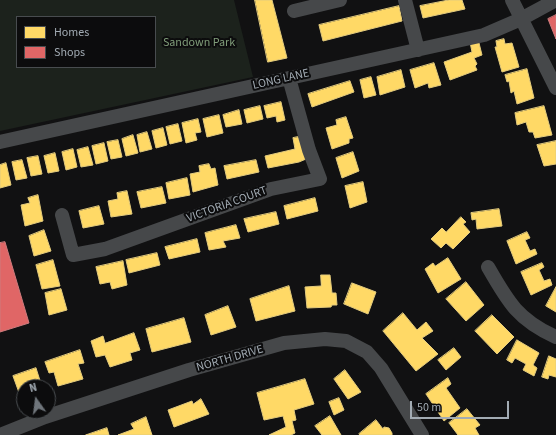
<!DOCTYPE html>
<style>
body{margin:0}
#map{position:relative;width:556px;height:435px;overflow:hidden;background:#111112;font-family:"Source Sans 3",sans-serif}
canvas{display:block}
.legend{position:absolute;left:16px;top:16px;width:140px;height:52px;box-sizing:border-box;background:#0c0c0d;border:1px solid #484c4f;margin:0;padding:5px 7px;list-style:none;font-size:12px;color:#a2abb3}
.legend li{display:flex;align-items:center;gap:8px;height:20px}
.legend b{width:20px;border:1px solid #484c4f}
.north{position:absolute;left:16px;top:379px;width:40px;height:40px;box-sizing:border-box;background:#0c0c0d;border:1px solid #484c4f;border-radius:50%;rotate:346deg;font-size:11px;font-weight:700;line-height:16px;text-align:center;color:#a2abb3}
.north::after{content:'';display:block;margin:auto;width:14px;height:18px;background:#6f757b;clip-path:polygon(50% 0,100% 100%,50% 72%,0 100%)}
.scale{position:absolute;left:410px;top:401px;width:99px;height:18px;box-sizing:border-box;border:2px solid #a2abb3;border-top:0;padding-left:5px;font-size:12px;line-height:14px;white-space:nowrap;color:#a2abb3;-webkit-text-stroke:3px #0c0c0d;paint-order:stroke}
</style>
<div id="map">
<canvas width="556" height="435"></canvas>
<ul class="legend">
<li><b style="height:11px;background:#ffd966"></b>Homes</li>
<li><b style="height:11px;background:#e06666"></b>Shops</li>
</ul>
<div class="north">N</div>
<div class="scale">50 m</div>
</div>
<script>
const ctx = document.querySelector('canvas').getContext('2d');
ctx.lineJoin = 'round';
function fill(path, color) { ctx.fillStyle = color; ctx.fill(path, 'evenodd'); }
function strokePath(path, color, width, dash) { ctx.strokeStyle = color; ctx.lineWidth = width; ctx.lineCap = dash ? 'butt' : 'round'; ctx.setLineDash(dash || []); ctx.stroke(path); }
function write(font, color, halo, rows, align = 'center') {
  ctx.font = font + ' "Source Sans 3",sans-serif'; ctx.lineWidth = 4; ctx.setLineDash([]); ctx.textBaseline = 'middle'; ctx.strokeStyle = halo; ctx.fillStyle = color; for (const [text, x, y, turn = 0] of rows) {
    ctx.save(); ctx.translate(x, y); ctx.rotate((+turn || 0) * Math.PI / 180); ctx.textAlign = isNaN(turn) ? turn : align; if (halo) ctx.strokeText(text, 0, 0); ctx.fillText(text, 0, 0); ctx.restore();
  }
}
fill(new Path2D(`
 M0 0H234L253 77 0 131ZM17 17H155V67H17Z`), '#1c221c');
const homes = new Path2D(`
 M255 0H272L287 58 268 62Z
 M449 0H462L465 9 423 18 420 6Z
 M399 6 402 21 323 41 319 25Z
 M478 39 482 55 474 58 477 64 475 66 477 70 450 80 444 62 472 52 470 42Z
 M504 39 505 44 512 43 519 67 502 72 495 47H497L496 41Z
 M434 63 441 85 429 88 428 83 415 88 410 70Z
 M527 69 534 98 517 104 514 91 511 93 509 81 507 82 505 75Z
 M401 70 405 87 380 95 377 77Z
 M371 77 376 95 364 98 360 80Z
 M350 81 354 92 312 107 308 94Z
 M281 102 285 120 277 122 276 116 267 118 264 106Z
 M260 106 263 119 247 123 244 110Z
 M544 106 552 135 535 138 533 132H529L526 122 517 125 515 113Z
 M239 110 242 124 226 127 223 115Z
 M219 115 223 133 207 137 203 119Z
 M346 117 353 138 349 139V143L332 149 326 128 337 125 336 120Z
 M198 119 201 132 195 133 197 140 186 143 182 123Z
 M178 124 182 141 170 144 166 127Z
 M163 128 167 145 156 148 152 131Z
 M147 132 152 149 140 152 137 135Z
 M133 135 138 153 126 156 122 139Z
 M298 137 306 159 299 162 268 168 265 156 295 149 293 138Z
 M118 140 122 157 111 159 107 142Z
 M556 141V164L544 166 537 145Z
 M104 143 108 161 96 164 92 146Z
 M88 147 93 165 81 167 77 150Z
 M73 149 77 167 66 170 62 152Z
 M353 152 359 171 342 178 336 158Z
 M55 153 59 171 48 173 44 156Z
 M38 156 42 174 31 176 27 158Z
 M22 160 27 178 16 180 12 162Z
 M256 160 259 172 227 179 224 166Z
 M6 163 11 185 0 188V165Z
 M209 164 211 169 215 168 218 185 193 192 190 174 200 172 199 166Z
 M187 178 190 195 169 199 166 183Z
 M363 182 367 202 350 208 345 186Z
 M162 187 166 203 141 208 137 192Z
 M127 191 132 214 111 217 108 201 118 199 117 193Z
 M38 195 43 221 25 226 21 205 30 203 28 198Z
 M315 198 318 211 287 219 284 206Z
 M99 206 104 224 83 228 79 211Z
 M499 209 502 226 477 229 476 219 472 220 471 213Z
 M276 212 279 224 248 232 244 219Z
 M461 217 466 222 463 224 470 232 453 249 446 243 441 248 431 239 442 228 446 232Z
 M236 225 240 238 223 241 226 247 209 250 205 233Z
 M44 230 51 251 34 256 29 236Z
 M527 232 530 238 525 240 530 251 535 249 537 254 516 264 507 241Z
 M197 239 200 252 169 259 165 247Z
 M157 253 160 265 129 273 126 260Z
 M448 258 461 279 438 293 425 269 433 263 435 266Z
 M53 260 60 286 42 289 36 265Z
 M123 261 127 285 112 289 110 282 100 284 96 267Z
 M542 263 544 267 539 270 544 281 550 279 552 285 531 295 521 272Z
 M321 275H330L332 293H336L337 305H332L331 307 307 308 305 287 321 286Z
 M466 282 484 305 466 321 446 299Z
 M352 283 376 292 368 314 344 304Z
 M289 286 295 311 256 321 250 299Z
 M556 287V312L546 306Z
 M61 289 67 310 49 315 45 293Z
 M228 306 236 327 211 335 205 315Z
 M403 313 417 330 426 322 433 331 422 338 438 354 416 371 383 331Z
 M492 315 514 337 497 354 475 331Z
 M184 318 191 342 152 352 146 329Z
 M134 333 140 350 130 353 132 360 110 367 105 355 96 357 91 341 103 336 105 343Z
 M517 340 539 353 533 365 537 368 534 376 523 370 526 364 515 358 512 363 507 360Z
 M454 348 461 357 446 370 438 360Z
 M80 350 84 363 78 364 83 379 58 386 54 372 49 373 45 362Z
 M549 356 556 359V377L549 375 548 379 542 377Z
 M36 368 42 387H24V397L21 398 13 376Z
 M345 370 361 392 348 399 334 379Z
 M448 378 451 384 446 388 460 408 444 421 426 394Z
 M305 379 314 404 294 410 296 420 292 421 295 433 291 435H269L286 427 283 416 264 420 257 393Z
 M339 398 344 410 334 415 329 402Z
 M201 399 209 414 174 427 168 410 192 401 193 404Z
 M467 409 480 425 475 428 479 435H458L449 423Z
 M330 416 341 435H322L315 426Z
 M146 417 152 435H118L134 429 131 424Z
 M376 420 383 429 384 427 389 428 392 433V435H360L359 434Z
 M107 428 109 435H86Z`);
fill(homes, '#ffd966');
strokePath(homes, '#e3cb7d', 1);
const shops = new Path2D(`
 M556 15V39L548 19Z
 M5 242 29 323 0 332V243Z`);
fill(shops, '#e06666');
strokePath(shops, '#cd7b7d', 1);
strokePath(new Path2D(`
 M405 0 418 50
 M512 0 556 88
 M294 11 340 0
 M0 142 484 35 521 19 556 0
 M62 215 73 255 105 249 271 189 320 179 309 150 289 78
 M488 267C508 302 518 320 556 337
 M0 435 45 417 189 370 284 343 325 339 346 341 367 352 381 368 422 435`), '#46484a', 14);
write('12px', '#809d7a', '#0c0c0d', [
 ["Sandown Park",199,43]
]);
write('12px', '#a2abb3', '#0c0c0d', [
 ["LONG LANE",281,80,-13],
 ["VICTORIA COURT",227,205,-20],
 ["NORTH DRIVE",230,359,-16]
]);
</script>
